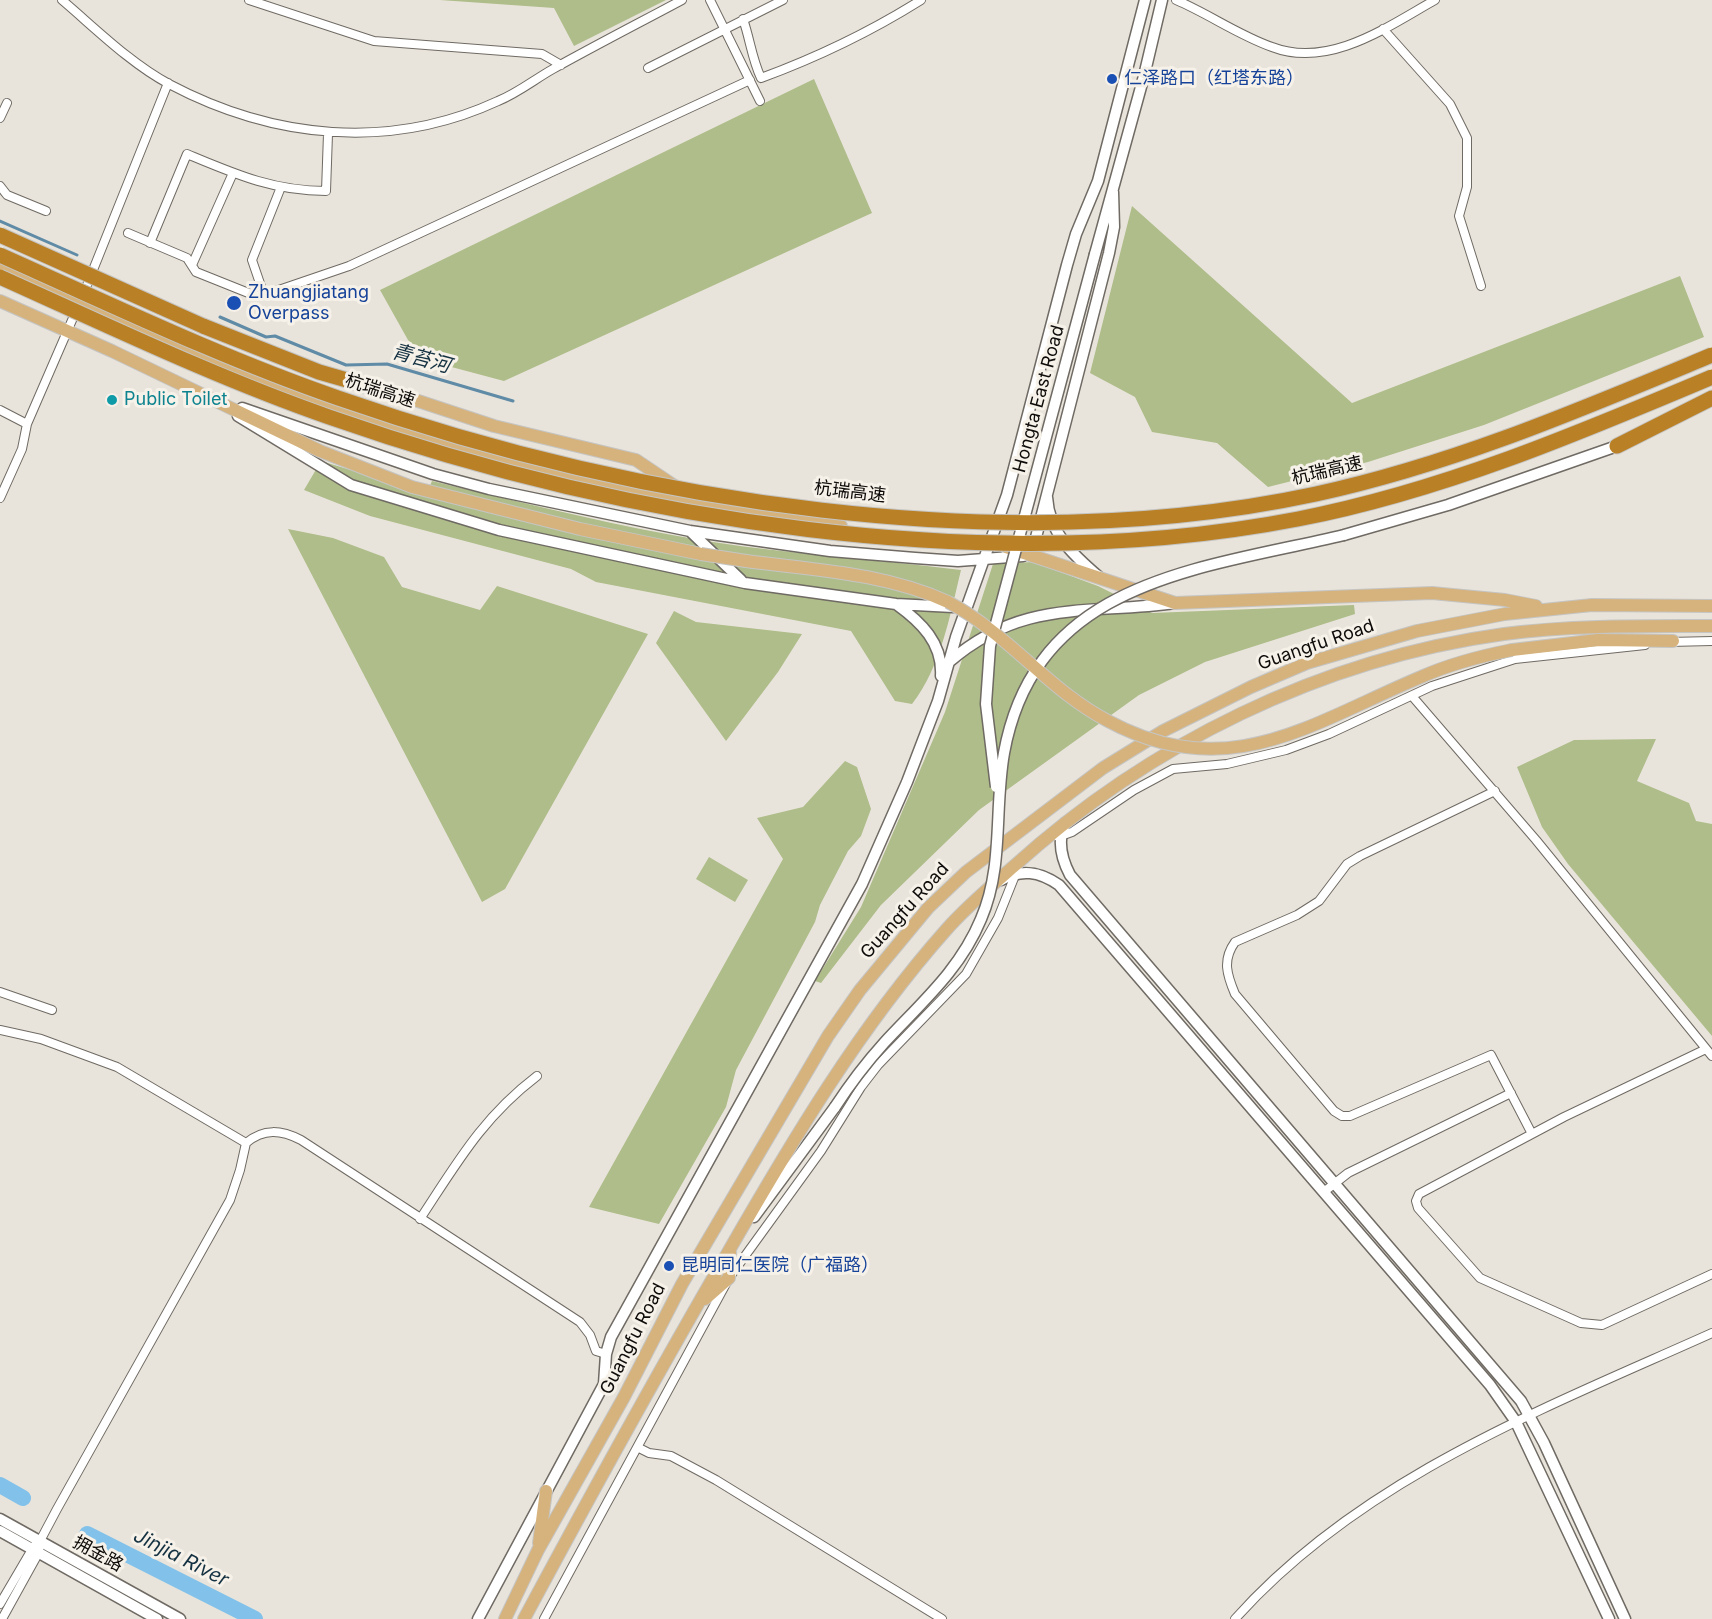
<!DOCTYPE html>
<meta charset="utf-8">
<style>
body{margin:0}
canvas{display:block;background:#e9e4db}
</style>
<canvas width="1712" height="1619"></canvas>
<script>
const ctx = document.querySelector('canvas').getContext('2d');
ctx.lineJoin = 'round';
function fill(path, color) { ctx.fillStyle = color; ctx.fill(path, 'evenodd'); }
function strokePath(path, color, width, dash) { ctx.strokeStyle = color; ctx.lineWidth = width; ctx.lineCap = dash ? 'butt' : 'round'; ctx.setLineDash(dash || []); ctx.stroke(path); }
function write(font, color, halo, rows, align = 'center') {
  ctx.font = font + ' Inter,"Noto Sans SC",sans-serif'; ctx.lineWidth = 6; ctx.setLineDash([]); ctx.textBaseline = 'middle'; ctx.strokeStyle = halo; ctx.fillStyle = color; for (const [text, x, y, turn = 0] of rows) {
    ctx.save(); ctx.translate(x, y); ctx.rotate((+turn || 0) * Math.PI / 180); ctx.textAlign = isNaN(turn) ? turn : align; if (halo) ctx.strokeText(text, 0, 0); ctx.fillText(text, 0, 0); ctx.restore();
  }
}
fill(new Path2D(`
 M440 0H666L574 46 554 8Z
 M814 79 872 213 504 381 429 361 408 340 380 290Z
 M1132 206 1352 403 1680 276 1704 337 1484 425 1368 462 1268 487 1217 443 1152 432 1135 397 1090 373Z
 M321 461 427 493 432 481C512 500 591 520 672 535 767 553 864 558 961 570 950 615 941 667 912 704L895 701 851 631 596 582 571 569 370 516 304 490Z
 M288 529 333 538 384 557 402 587 480 610 497 586 648 634 505 889 482 902Z
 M1033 562 1098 586 1152 613 1354 605 1355 614 1205 662 1139 695 979 810 881 905 821 983 815 981 861 907 945 712 993 564Z
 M674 611 696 622 802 634 778 672 726 741 656 643Z
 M1656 739 1637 781 1689 803 1696 821 1712 824V1036L1568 864 1542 827 1517 767 1574 740Z
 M845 761 857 767 871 809 861 836 848 851 820 905 815 922 736 1070 726 1107 659 1224 589 1207 783 859 757 818 803 807Z
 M709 857 748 880 735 902 696 879Z`), '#aebd8a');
strokePath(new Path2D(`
 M0 221 77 255
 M220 317 266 337 275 336 346 365 387 364 513 401`), '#5f8ba7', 3);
strokePath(new Path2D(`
 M0 1485 23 1498
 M87 1534 255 1619`), '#82c2ea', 16);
const street = new Path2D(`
 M62 0C95 28 130 63 169 84 273 139 390 151 498 101 518 93 535 79 553 69 596 45 639 23 682 0
 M249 0 374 41 542 54 561 65
 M710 0 760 101
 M1176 0C1209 14 1238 35 1272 47 1329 69 1387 27 1435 0
 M743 19C750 39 752 59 761 78 818 57 870 32 921 0
 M1383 29 1450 104 1467 138V187L1459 216 1481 286
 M648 68 783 0
 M0 118 7 103
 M0 186 7 195 46 211
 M128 233 187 258 196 272 256 296 264 295 349 266 750 80
 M150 243 187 154C235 174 273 191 326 191L328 134
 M192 265 233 173
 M83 295 168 83
 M264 295 252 260 281 187
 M0 410 27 424
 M0 498 22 449 27 424 76 311
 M1669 642 1712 641
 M1412 696 1536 840 1712 1056
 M1495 791 1360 856 1347 864 1319 901 1297 915 1235 942C1222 960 1227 975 1235 994L1334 1111 1342 1116H1350L1491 1055 1532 1134
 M1058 837 1072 832 1134 790 1173 769 1227 764 1286 750 1329 734 1432 686 1515 659 1645 645
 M0 992 52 1010
 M0 1030 41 1039 117 1067 246 1143
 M1706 1049 1564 1117 1419 1194 1416 1201 1418 1208 1480 1278 1581 1323 1602 1325 1712 1274
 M1325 1191 1348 1173 1511 1093
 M420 1219C457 1163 482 1118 537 1076
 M639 1448 649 1453 671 1456 716 1480 942 1619
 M0 1604 34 1546
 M2 1619 39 1552 40 1541 57 1509 230 1200 240 1170 246 1143C264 1128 281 1130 301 1140L580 1322 590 1335 596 1351 606 1354
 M544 1619 729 1278 821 1151 861 1087 878 1065 966 974 998 918 1016 873
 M1235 1619C1361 1478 1543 1409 1712 1333`);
const secondary = new Path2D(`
 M1095 254 1144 76 1162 0
 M242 408 433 474 489 489 690 531 830 551 915 558 958 561 1023 556
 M238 416 351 485 499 530 745 583 896 604 953 607
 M1047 497C1049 533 1073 555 1099 577
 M690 531 741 580
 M1344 535 1448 505 1617 446
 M1033 549 1109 253 1114 227 1113 192
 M896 604C921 622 943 643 941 676
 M949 662C1023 598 1088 615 1175 603
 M1065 823C1057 841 1061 858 1070 875L1521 1401 1544 1443 1625 1619
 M1001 880C1021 869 1039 871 1059 885L1490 1385 1516 1422 1609 1619
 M754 1217 835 1107
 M0 1519 180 1619
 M0 1531 157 1619
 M478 1619 604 1384 606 1354 611 1337 862 884 907 782 938 701 956 637 1007 495 1067 265 1076 234 1098 181 1145 0`);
const primary = new Path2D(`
 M0 267C115 318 228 371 347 412 461 452 579 483 697 505 745 513 793 519 841 526
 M0 301 112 351 320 451 412 487 580 529 701 554
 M406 397 494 426 636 460 676 487
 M1006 547 1175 603 1432 593 1505 600 1536 606
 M746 561C814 570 885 573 948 602
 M1512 650 1598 640 1673 641
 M705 1299 729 1278 730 1252
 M539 1543 546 1491
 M505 1619 538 1550 624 1397 682 1284 828 1036 860 990 928 908 966 872 1103 768 1163 731 1251 687 1307 663 1417 631 1505 614 1592 605 1712 606
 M524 1619C590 1496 657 1374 727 1254 792 1141 859 1028 946 930 966 907 990 887 1013 867 1149 744 1321 659 1504 634 1572 625 1643 626 1712 626`);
const highway = new Path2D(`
 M203 326 319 372 406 397
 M1617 446 1712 398`);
strokePath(street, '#6f6a63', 10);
strokePath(secondary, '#6f6a63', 13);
strokePath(primary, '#c5c5c4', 14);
strokePath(highway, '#c5c5c4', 17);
strokePath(street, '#fff', 8);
strokePath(secondary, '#fff', 10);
strokePath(primary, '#d6b37d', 12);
strokePath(highway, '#ba8026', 15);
const secondaryBridge = new Path2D(`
 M996 787 986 704 990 646 1095 254
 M835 1107C850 1084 866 1063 884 1043 921 1003 960 970 981 919 1004 866 994 809 1004 753 1036 578 1203 569 1344 535`);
const primaryBridge = new Path2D(`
 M701 554 746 561
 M948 602C1009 634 1048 690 1108 721 1229 786 1311 723 1421 677 1450 664 1481 656 1512 650`);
const highwayBridge = new Path2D(`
 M0 235 203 326
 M0 255C112 305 222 358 338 398 636 502 1004 561 1316 494 1454 464 1582 409 1712 355
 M0 277C109 326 217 378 329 417 625 521 988 579 1298 519 1442 491 1577 434 1712 377`);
strokePath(secondaryBridge, '#6f6a63', 13, []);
strokePath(primaryBridge, '#c5c5c4', 14, []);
strokePath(highwayBridge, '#c5c5c4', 17, []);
strokePath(secondaryBridge, '#fff', 10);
strokePath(primaryBridge, '#d6b37d', 12);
strokePath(highwayBridge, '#ba8026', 15);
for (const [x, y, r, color] of [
 [1112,79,6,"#1a4fb4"],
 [234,303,8,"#1a4fb4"],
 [112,400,6,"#0f9aa8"],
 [669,1266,6,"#1a4fb4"]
]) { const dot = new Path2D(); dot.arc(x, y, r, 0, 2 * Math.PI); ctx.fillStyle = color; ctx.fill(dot); strokePath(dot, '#f7f2e9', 2); }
write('18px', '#164399', '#f7f2e9', [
 ["仁泽路口（红塔东路）",1124,79],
 ["Zhuangjiatang",248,293],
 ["Overpass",248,314],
 ["昆明同仁医院（广福路）",681,1266]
], 'left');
write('18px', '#0e0c0a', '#f7f2e9', [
 ["杭瑞高速",380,391,18],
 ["Hongta East Road",1039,399,-75],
 ["杭瑞高速",1327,471,-13],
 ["杭瑞高速",850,492,7],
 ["Guangfu Road",1316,645,-19],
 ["Guangfu Road",905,911,-48],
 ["Guangfu Road",633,1339,-63],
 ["拥金路",98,1554,29]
]);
write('18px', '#0d838f', '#f7f2e9', [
 ["Public Toilet",124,400]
], 'left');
write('italic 20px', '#143142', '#f7f2e9', [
 ["青苔河",421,359,15],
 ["Jinjia River",181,1558,27]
]);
</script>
